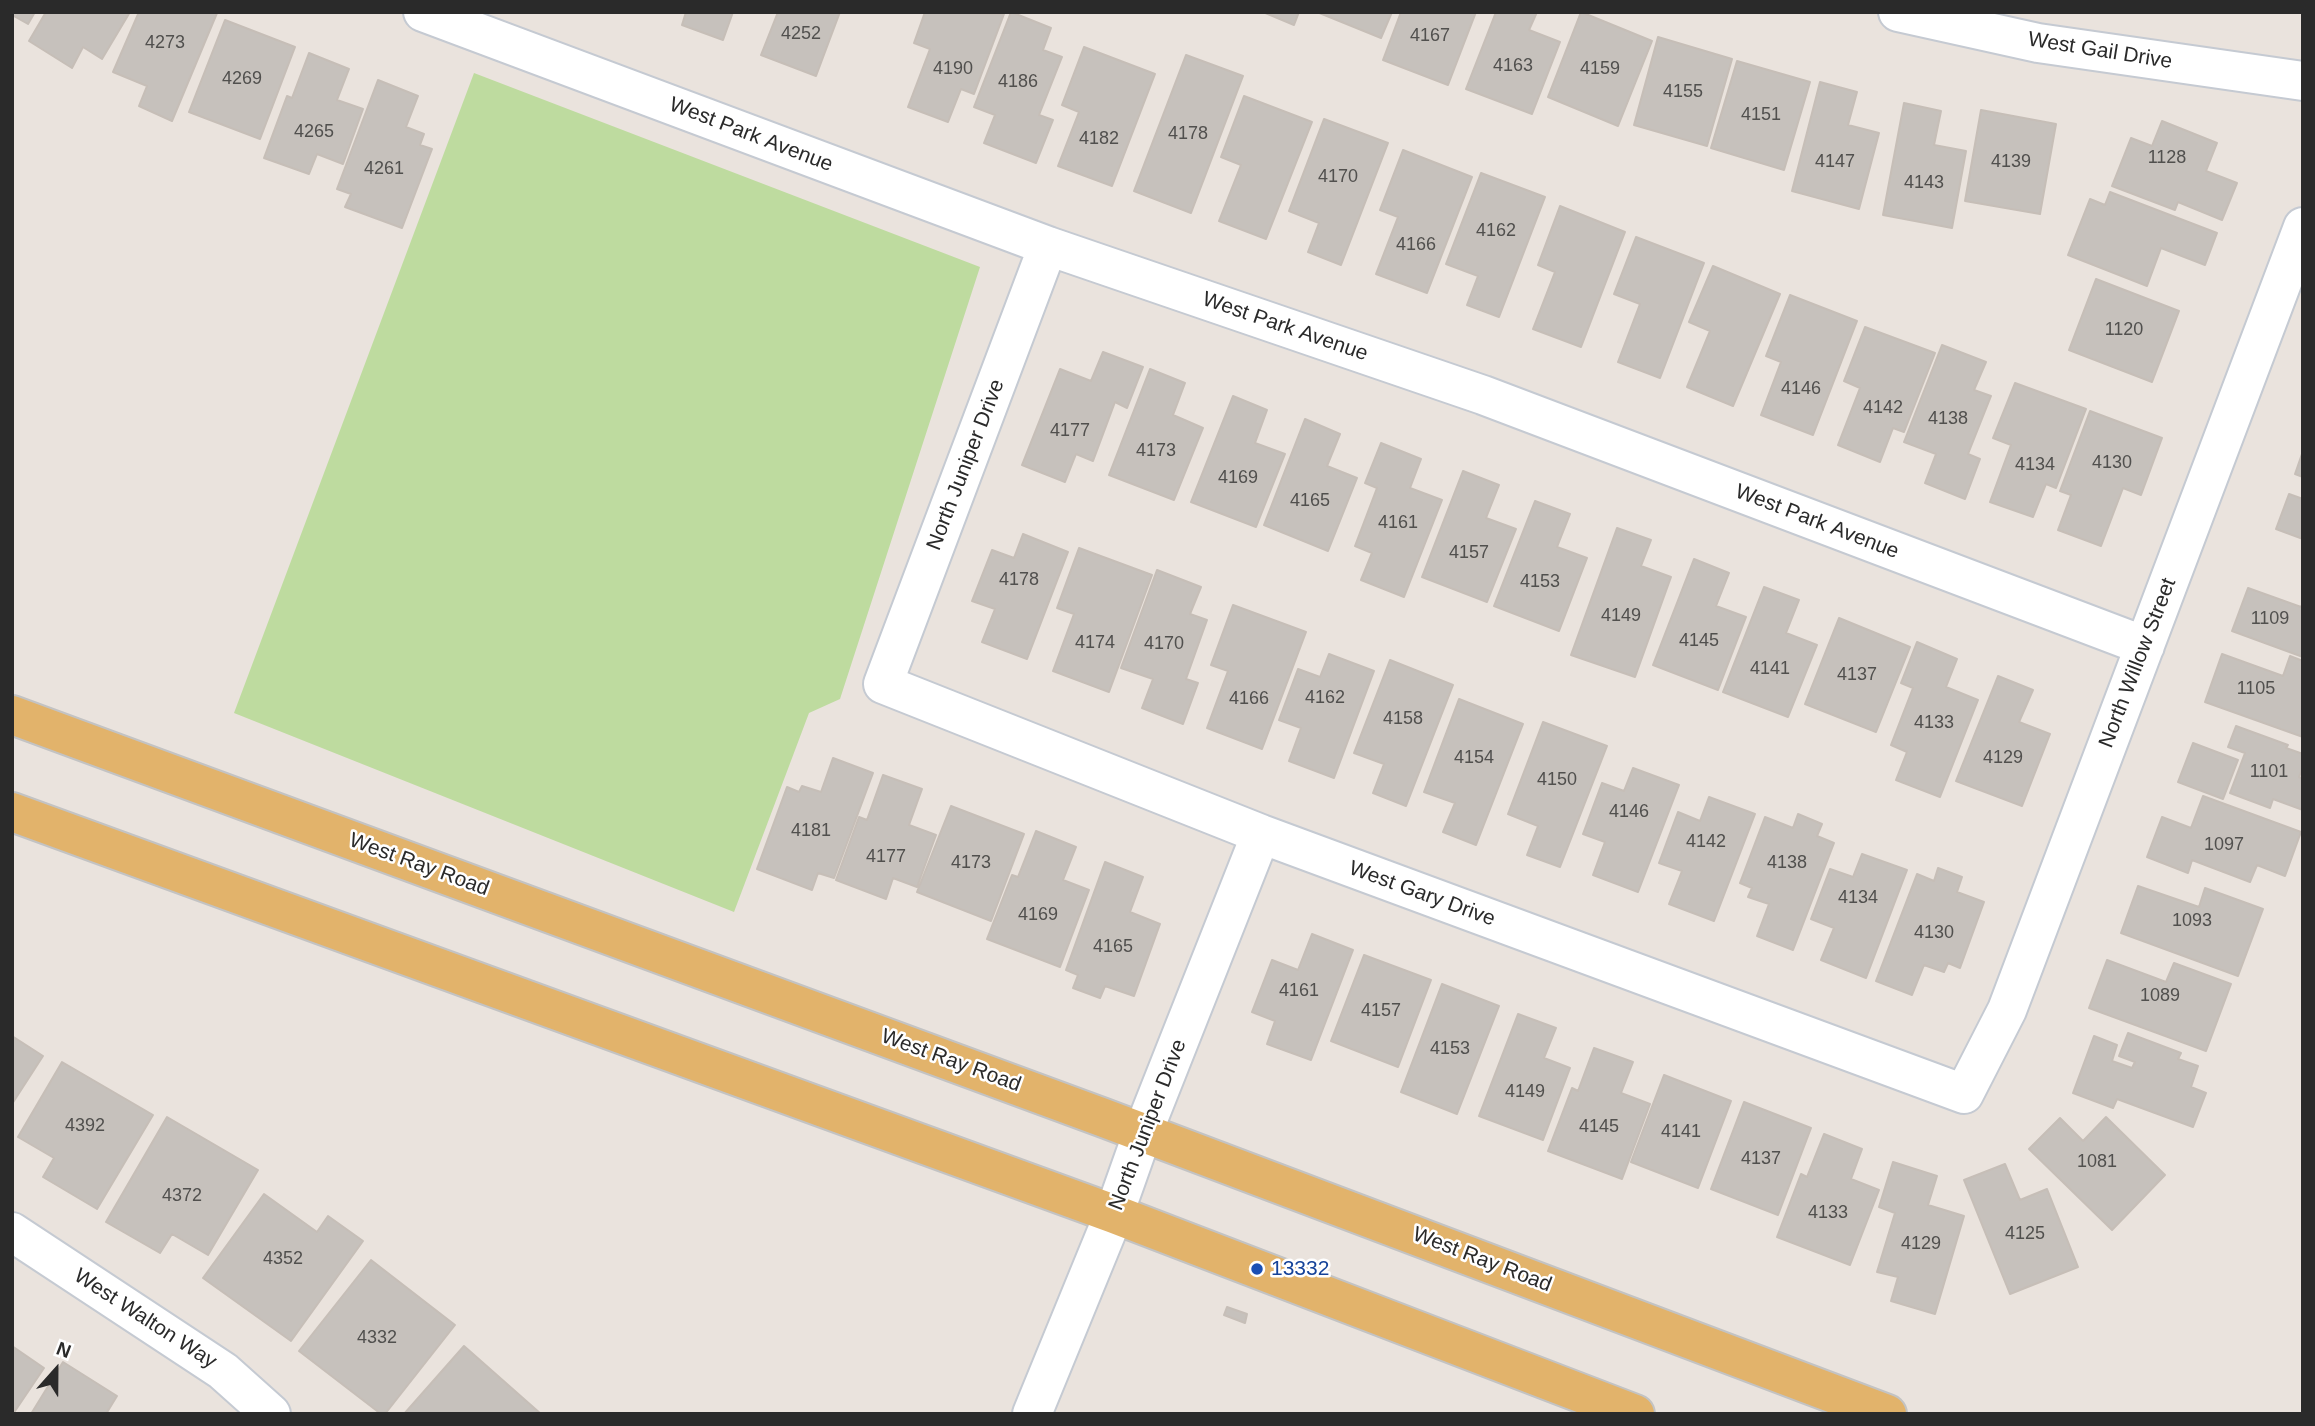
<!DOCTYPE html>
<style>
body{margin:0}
#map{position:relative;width:2315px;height:1426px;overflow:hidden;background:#eae3dd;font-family:Helvetica,sans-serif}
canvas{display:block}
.frame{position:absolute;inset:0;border:14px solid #2a2a2a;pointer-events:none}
.north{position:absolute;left:21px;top:1335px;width:70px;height:70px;-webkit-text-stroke:5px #fff;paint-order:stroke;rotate:21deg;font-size:19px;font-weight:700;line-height:28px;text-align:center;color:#2a2a2a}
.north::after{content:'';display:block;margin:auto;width:24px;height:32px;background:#2a2a2a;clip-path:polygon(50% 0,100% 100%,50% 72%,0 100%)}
</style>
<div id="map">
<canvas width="2315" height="1426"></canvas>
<div class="frame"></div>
<div class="north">N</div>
</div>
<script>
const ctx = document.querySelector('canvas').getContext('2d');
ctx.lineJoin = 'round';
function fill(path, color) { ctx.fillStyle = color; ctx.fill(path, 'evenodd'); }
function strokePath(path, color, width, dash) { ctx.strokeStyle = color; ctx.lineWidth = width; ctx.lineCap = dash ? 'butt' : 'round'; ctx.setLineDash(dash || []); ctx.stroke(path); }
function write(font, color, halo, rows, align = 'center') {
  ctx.font = font + ' Helvetica,sans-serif'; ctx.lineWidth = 5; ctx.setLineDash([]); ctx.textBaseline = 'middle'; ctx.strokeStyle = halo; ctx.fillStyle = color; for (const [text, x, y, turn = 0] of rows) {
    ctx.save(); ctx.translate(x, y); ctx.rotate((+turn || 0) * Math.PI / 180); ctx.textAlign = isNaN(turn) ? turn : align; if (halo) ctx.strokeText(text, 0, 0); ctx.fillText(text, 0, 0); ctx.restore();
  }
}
fill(new Path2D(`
 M474 73 980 267 840 699 809 713 734 912 234 713Z`), '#bedb9f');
const building = new Path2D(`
 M12 12H35L28 24 12 15Z
 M46 12H130L102 59 83 47 72 68 29 41Z
 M139 12 217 13 172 121 139 106 147 86 113 72Z
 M686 12H733L723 40 682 25Z
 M778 12H840L816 76 761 55Z
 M925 12 1004 14 974 94 961 89 948 122 908 107 930 49 914 43Z
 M1011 12 1051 28 1043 50 1062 57 1039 115 1053 120 1036 163 984 143 995 115 974 107Z
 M1263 12H1299L1294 25Z
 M1317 12H1392L1381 38Z
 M1401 12H1476L1448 85 1383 60Z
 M1496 12H1537L1529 30 1560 42 1532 114 1466 89Z
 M1581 12 1652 41 1618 126 1548 97Z
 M225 20 295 47 260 139 189 112Z
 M1658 37 1732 59 1707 146 1634 125Z
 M1084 47 1155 74 1112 186 1058 166 1079 112 1062 105Z
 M309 53 349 69 337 100 363 109 343 164 317 154 309 174 264 158 287 96 292 98Z
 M1186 55 1243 76 1191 213 1134 191Z
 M1737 61 1810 82 1784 170 1711 148Z
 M378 80 418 96 406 127 424 134 420 145 432 149 402 228 345 207 351 194 337 189Z
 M1820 82 1857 92 1848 125 1879 133 1859 209 1792 191Z
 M1244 96 1312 122 1266 239 1219 221 1241 165 1221 157Z
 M1904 103 1941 111 1934 145 1966 151 1952 228 1883 215Z
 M1981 110 2056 124 2040 214 1965 201Z
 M1324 119 1388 143 1341 265 1308 252 1319 223 1289 211Z
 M2162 121 2217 143 2206 171 2237 183 2222 220 2178 202 2175 210 2112 186 2131 138 2152 146Z
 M1403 150 1472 177 1427 293 1376 274 1398 217 1380 210Z
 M1481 173 1545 197 1499 317 1467 305 1478 276 1446 264Z
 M2110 192 2217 233 2205 265 2161 248 2147 286 2068 255 2090 199 2105 205Z
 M1560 206 1625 232 1581 347 1533 329 1555 272 1538 265Z
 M1636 237 1704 263 1660 378 1618 362 1640 304 1614 294Z
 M1713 266 1780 294 1733 406 1687 387 1710 331 1689 322Z
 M2096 279 2179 311 2152 382 2069 350Z
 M1790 295 1857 321 1813 435 1761 415 1781 362 1766 356Z
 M1865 327 1935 353 1904 432 1893 428 1880 462 1838 445 1860 388 1844 381Z
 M1942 345 1986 362 1974 390 1991 396 1968 454 1980 459 1965 499 1925 483 1936 454 1904 442Z
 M1103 352 1143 367 1127 408 1115 402 1093 461 1076 454 1065 482 1022 465 1060 369 1091 381Z
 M1150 369 1185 383 1173 415 1203 428 1174 500 1109 475Z
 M2015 383 2086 409 2056 488 2046 484 2033 517 1990 502 2011 445 1993 438Z
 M1233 396 1267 410 1255 443 1285 454 1256 527 1191 502Z
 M2090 411 2162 438 2141 495 2123 488 2101 546 2058 530 2071 495 2060 491Z
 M1305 419 1340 434 1327 466 1357 478 1328 551 1264 525Z
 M1381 443 1421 459 1410 488 1442 500 1404 597 1361 580 1372 553 1355 546 1377 488 1365 483Z
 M2303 451V477L2295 474Z
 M1463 471 1499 485 1486 518 1516 529 1487 602 1422 577Z
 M2289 494 2303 499V539L2276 529Z
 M1535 501 1570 514 1557 547 1587 558 1559 631 1494 606Z
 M1617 528 1651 540 1641 566 1671 577 1635 677 1571 655Z
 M1023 534 1068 552 1027 659 982 642 995 609 972 601 992 550 1014 558Z
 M1079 548 1152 575 1109 692 1053 671 1074 614 1057 608Z
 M1694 559 1729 573 1716 606 1746 617 1718 690 1653 665Z
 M1157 570 1201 587 1190 614 1207 620 1186 679 1198 683 1183 724 1142 708 1153 679 1121 668Z
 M1764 587 1799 600 1786 633 1817 645 1788 717 1723 692Z
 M2248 588 2301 607 2303 603V657L2232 631Z
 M1233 605 1306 632 1262 749 1207 728 1228 671 1211 665Z
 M1839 618 1910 647 1876 732 1805 704Z
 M1917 642 1957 659 1946 687 1978 700 1940 797 1896 780 1907 752 1891 745 1913 688 1901 683Z
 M1329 654 1374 671 1334 778 1289 761 1301 728 1279 720 1298 669 1320 677Z
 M2222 654 2283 676 2290 656 2303 661V737L2205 702Z
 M1390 660 1453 685 1406 806 1373 793 1384 764 1354 753Z
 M1998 676 2033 690 2019 722 2050 734 2022 806 1956 781Z
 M1459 699 1523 724 1476 845 1443 832 1455 803 1424 792Z
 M1543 722 1607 746 1560 867 1527 855 1538 826 1508 814Z
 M2236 726 2288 745 2286 748 2303 754V768L2299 777 2303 779V810L2273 799 2270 808 2230 793 2245 753 2228 747Z
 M2193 743 2238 760 2223 799 2178 782Z
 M833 758 873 773 834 878 818 873 812 890 757 869 787 787 799 792 802 786 821 792Z
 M1633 768 1679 785 1638 892 1593 875 1605 842 1583 834 1602 783 1624 791Z
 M883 775 922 789 909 825 936 835 917 887 893 878 886 899 836 880 859 817 867 820Z
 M2203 796 2301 832 2285 876 2257 865 2250 882 2192 860 2188 873 2147 857 2162 817 2191 828Z
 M1709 797 1755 814 1714 921 1669 904 1682 871 1659 863 1678 812 1700 821Z
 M951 806 1024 834 991 921 917 892Z
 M1798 814 1822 824 1817 836 1834 843 1793 950 1757 936 1769 904 1748 897 1752 888 1740 883 1765 817 1793 828Z
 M1036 831 1076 847 1063 880 1089 890 1060 967 987 939 1012 875 1018 877Z
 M1862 854 1907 870 1866 978 1821 960 1834 928 1811 919 1830 869 1853 877Z
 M1105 862 1143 877 1130 912 1160 924 1134 996 1105 986 1100 998 1073 988 1078 975 1066 970Z
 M1938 868 1962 877 1957 892 1984 902 1960 968 1948 963 1944 972 1924 965 1912 995 1876 981 1917 874 1934 881Z
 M2138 886 2199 907 2205 888 2263 909 2238 976 2121 933Z
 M1312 934 1353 950 1311 1060 1267 1044 1275 1021 1252 1012 1272 960 1298 970Z
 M1364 955 1431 980 1398 1067 1331 1041Z
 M2107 960 2166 982 2174 963 2231 984 2206 1051 2089 1008Z
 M1442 984 1499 1006 1457 1114 1401 1092Z
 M1518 1014 1556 1028 1544 1058 1570 1068 1543 1140 1479 1116Z
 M2128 1033 2181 1053 2178 1059 2198 1066 2191 1087 2206 1093 2193 1127 2117 1099 2113 1108 2073 1093 2094 1036 2117 1045 2112 1061 2132 1068 2135 1062 2119 1056Z
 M12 1036 43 1056 12 1104Z
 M1594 1048 1633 1062 1621 1093 1650 1104 1622 1179 1548 1151 1572 1088 1578 1091Z
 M62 1062 153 1115 97 1209 43 1177 54 1158 18 1137Z
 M1664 1075 1731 1101 1698 1188 1631 1162Z
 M1744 1102 1811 1128 1778 1215 1711 1189Z
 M167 1117 258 1170 208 1255 172 1234 160 1253 106 1222Z
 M2106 1117 2165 1175 2112 1230 2029 1149 2060 1118 2083 1141Z
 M1824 1134 1862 1149 1851 1179 1879 1190 1850 1265 1777 1237 1801 1174 1807 1177Z
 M1893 1162 1937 1176 1928 1205 1964 1216 1935 1314 1891 1301 1898 1277 1877 1272 1895 1213 1879 1207Z
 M2005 1164 2020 1200 2047 1189 2078 1267 2010 1294 1964 1180Z
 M264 1194 317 1232 328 1216 363 1241 291 1341 203 1278Z
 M371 1260 455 1325 385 1414H381L299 1351Z
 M1227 1307 1247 1314 1245 1323 1224 1315Z
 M12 1346 44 1368 13 1414H12Z
 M464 1346 541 1414H404Z
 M63 1362 117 1396 106 1414H31Z`);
fill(building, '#c6c1bc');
strokePath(building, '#c6beb7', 2);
const minor = new Path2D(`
 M423 12 1048 246 1483 395 2145 646
 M1898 12 2038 43 2303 81
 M1048 246 883 684 1261 834 1964 1094 2007 1010 2303 227
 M1143 1132 1261 834
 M12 1232 223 1371 271 1414`);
const tertiary = new Path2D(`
 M1032 1414 1114 1214 1143 1132`);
const primary = new Path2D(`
 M12 715 1104 1118 1887 1414
 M12 812 1114 1214 1635 1414`);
strokePath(minor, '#c5cad2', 42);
strokePath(tertiary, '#c5cad2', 42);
strokePath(primary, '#c3c3c3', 42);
strokePath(minor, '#fff', 38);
strokePath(tertiary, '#fff', 38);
strokePath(primary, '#e2b36b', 38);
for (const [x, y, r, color] of [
 [1257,1269,7,"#1a4fb4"]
]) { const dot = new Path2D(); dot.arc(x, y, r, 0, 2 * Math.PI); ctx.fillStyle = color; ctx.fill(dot); strokePath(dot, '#fff', 2.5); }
write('18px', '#51504e', null, [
 ["4252",801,34],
 ["4167",1430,36],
 ["4273",165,43],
 ["4163",1513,66],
 ["4190",953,69],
 ["4159",1600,69],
 ["4269",242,79],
 ["4186",1018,82],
 ["4155",1683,92],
 ["4151",1761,115],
 ["4265",314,132],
 ["4178",1188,134],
 ["4182",1099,139],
 ["1128",2167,158],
 ["4147",1835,162],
 ["4139",2011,162],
 ["4261",384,169],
 ["4170",1338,177],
 ["4143",1924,183],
 ["4162",1496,231],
 ["4166",1416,245],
 ["1120",2124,330],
 ["4146",1801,389],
 ["4142",1883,408],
 ["4138",1948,419],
 ["4177",1070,431],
 ["4173",1156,451],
 ["4130",2112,463],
 ["4134",2035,465],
 ["4169",1238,478],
 ["4165",1310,501],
 ["4161",1398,523],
 ["4157",1469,553],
 ["4178",1019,580],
 ["4153",1540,582],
 ["4149",1621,616],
 ["1109",2270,619],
 ["4145",1699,641],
 ["4174",1095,643],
 ["4170",1164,644],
 ["4141",1770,669],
 ["4137",1857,675],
 ["1105",2256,689],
 ["4162",1325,698],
 ["4166",1249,699],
 ["4158",1403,719],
 ["4133",1934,723],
 ["4154",1474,758],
 ["4129",2003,758],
 ["1101",2269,772],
 ["4150",1557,780],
 ["4146",1629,812],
 ["4181",811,831],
 ["4142",1706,842],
 ["1097",2224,845],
 ["4177",886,857],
 ["4173",971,863],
 ["4138",1787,863],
 ["4134",1858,898],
 ["4169",1038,915],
 ["1093",2192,921],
 ["4130",1934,933],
 ["4165",1113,947],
 ["4161",1299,991],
 ["1089",2160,996],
 ["4157",1381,1011],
 ["4153",1450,1049],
 ["4149",1525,1092],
 ["4392",85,1126],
 ["4145",1599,1127],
 ["4141",1681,1132],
 ["4137",1761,1159],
 ["1081",2097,1162],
 ["4372",182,1196],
 ["4133",1828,1213],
 ["4125",2025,1234],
 ["4129",1921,1244],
 ["4352",283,1259],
 ["4332",377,1338]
]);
write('21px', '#2a2a2a', '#fff', [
 ["West Gail Drive",2100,51,9],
 ["West Park Avenue",751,135,21],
 ["West Park Avenue",1285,327,19],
 ["North Juniper Drive",966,465,-69],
 ["West Park Avenue",1817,522,21],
 ["North Willow Street",2138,663,-69],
 ["West Ray Road",419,865,20],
 ["West Gary Drive",1422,894,20],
 ["West Ray Road",951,1061,20],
 ["North Juniper Drive",1148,1125,-69],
 ["West Ray Road",1482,1260,21],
 ["West Walton Way",145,1319,33]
]);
write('21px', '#164399', '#fff', [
 ["13332",1271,1269]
], 'left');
</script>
